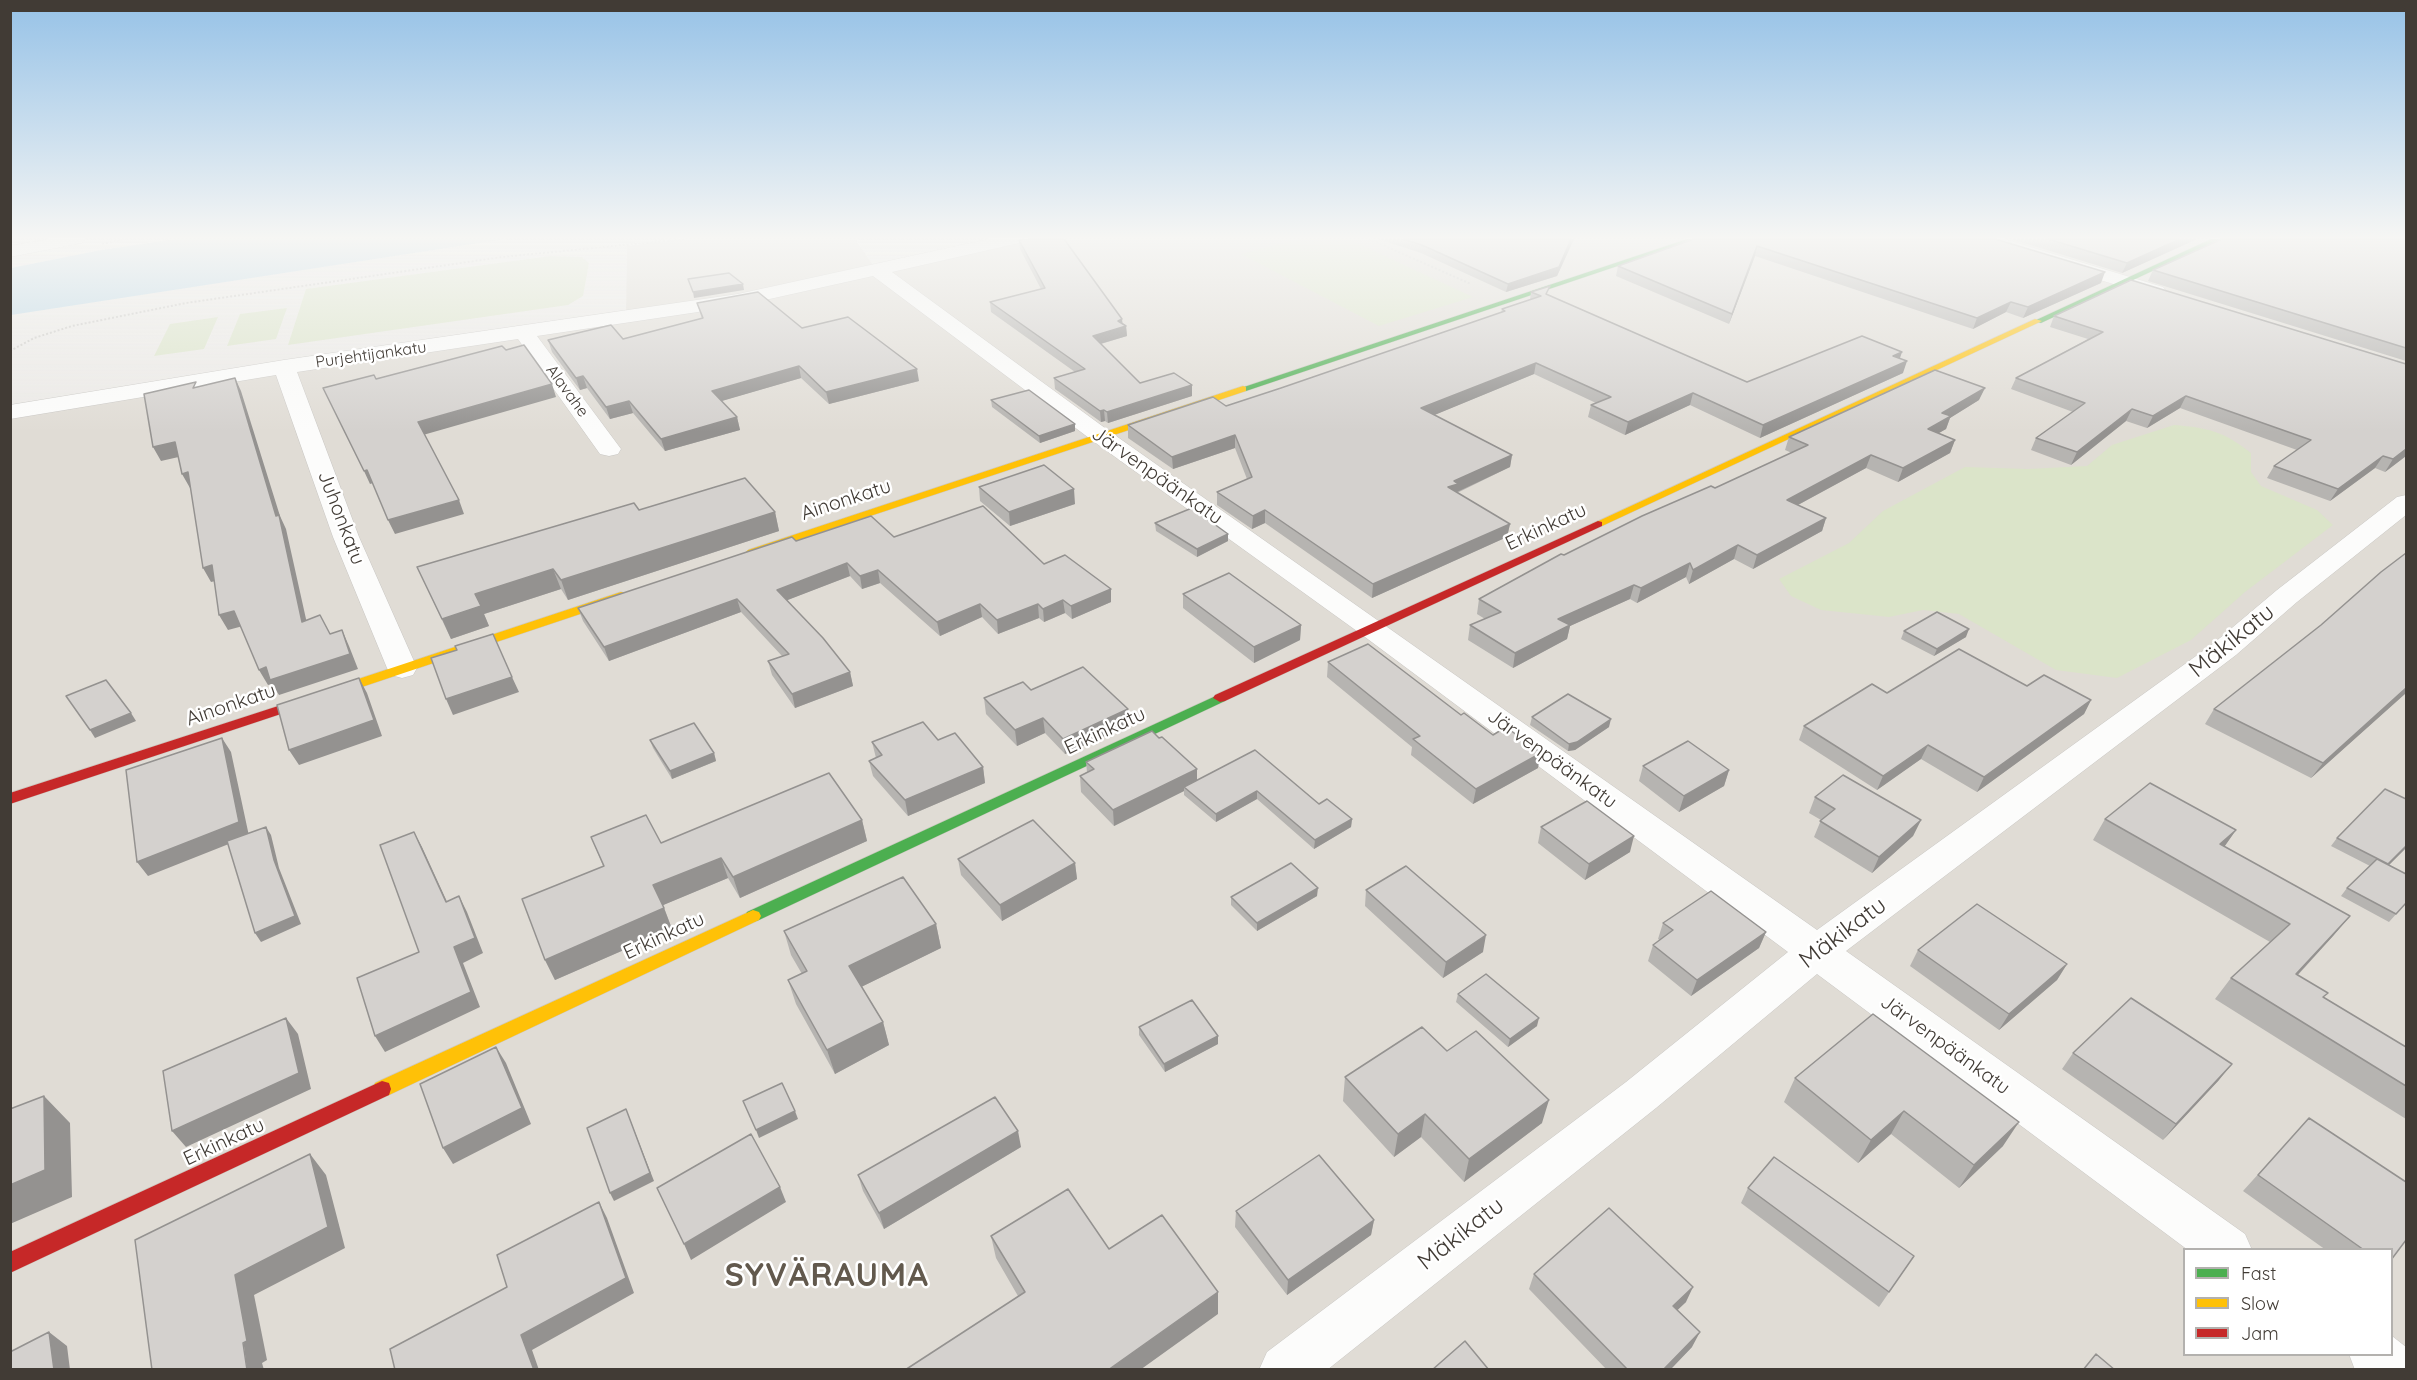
<!DOCTYPE html>
<meta charset="utf-8">
<style>
body{margin:0}
#map{position:relative;width:2417px;height:1380px;overflow:hidden;background:#eceae7;font-family:Quicksand,sans-serif}
canvas{display:block}
.frame{position:absolute;inset:0;border:12px solid #413b35;pointer-events:none}
.legend{position:absolute;left:2183px;top:1248px;width:210px;height:108px;box-sizing:border-box;background:#fff;border:2px solid #b3b1ae;margin:0;padding:8px 10px;list-style:none;font-size:18px;color:#413b35}
.legend li{display:flex;align-items:center;gap:12px;height:30px}
.legend b{width:30px;border:2px solid #b3b1ae}
</style>
<div id="map">
<canvas width="2417" height="1380"></canvas>
<div class="frame"></div>
<ul class="legend">
<li><b style="height:8px;background:#4caf50"></b>Fast</li>
<li><b style="height:8px;background:#ffc107"></b>Slow</li>
<li><b style="height:8px;background:#c62828"></b>Jam</li>
</ul>
</div>
<script>
const ctx = document.querySelector('canvas').getContext('2d');
ctx.lineJoin = 'round';
function fill(path, color) { ctx.fillStyle = color; ctx.fill(path, 'evenodd'); }
function strokePath(path, color, width, dash) { ctx.strokeStyle = color; ctx.lineWidth = width; ctx.lineCap = dash ? 'butt' : 'round'; ctx.setLineDash(dash || []); ctx.stroke(path); }
function write(font, color, halo, rows, align = 'center') {
  ctx.font = font + ' Quicksand,sans-serif'; ctx.lineWidth = 5; ctx.setLineDash([]); ctx.textBaseline = 'middle'; ctx.strokeStyle = halo; ctx.fillStyle = color; for (const [text, x, y, turn = 0] of rows) {
    ctx.save(); ctx.translate(x, y); ctx.rotate((+turn || 0) * Math.PI / 180); ctx.textAlign = isNaN(turn) ? turn : align; if (halo) ctx.strokeText(text, 0, 0); ctx.fillText(text, 0, 0); ctx.restore();
  }
}
fill(new Path2D(`
 M685 239H855L876 269 1013 239H2406V1369L11 1370V412L626 317 627 246ZM2184 1250H2392V1354H2184Z`), '#e0dcd5');
fill(new Path2D(`
 M1299 239H1348L1473 297 1379 326 1241 254Z
 M550 256 582 257 589 263 583 296 568 305 288 345 306 289Z
 M287 308 276 339 227 346 240 314Z
 M218 317 204 349 154 356 170 324Z
 M2174 425C2209 428 2223 431 2251 453V472L2261 486 2317 510 2333 525 2245 592 2191 640 2117 678 2056 670 1959 614 1923 610 1889 617 1821 610 1791 596 1779 579 1849 543 1883 511 1965 467 2028 469 2087 466 2112 445Z`), '#dbe4c9');
fill(new Path2D(`
 M176 239H505L11 315V268L101 250Z`), '#bbd7e6');
const street = new Path2D(`
 M50 239H85L82 243 76 244 10 257V246Z
 M989 239H1022L1019 243 892 272 1109 431 1817 930 2214 643 2277 590 2397 497 2406 495V515L2297 602 2236 655 1846 951 2245 1234 2252 1250H2188L1817 974 1656 1108 1327 1370H1259L1267 1352 1626 1082 1788 952 1361 634 1093 441 873 276 738 306 537 336 621 449 618 454 609 456 600 454 518 339 297 372 359 537 417 668 413 675 402 678 391 675 387 668 333 537 276 375 10 419V405L284 360 738 294Z
 M1977 239H2004L2163 287 2166 291 2163 295H2149L1980 243Z
 M2392 1336 2406 1347V1370H2355L2349 1354H2392Z`);
const fast = new Path2D(`
 M1687 239H1698L1246 391 1238 389Z
 M2211 239H2221L2041 323 2034 321Z
 M1220 694 1225 695 1227 698 1225 701 759 920 753 922 747 920 745 916 747 912Z`);
const slow = new Path2D(`
 M2035 319 2042 321 1602 526H1594L1592 524Z
 M1243 386 1246 387V391L756 554H748L746 552 748 550Z
 M621 592 625 593 627 596 625 599 314 703 309 704 302 700 304 697Z
 M753 910 759 912 761 916 759 920 389 1095 382 1097 375 1095 373 1089 375 1083Z`);
const jam = new Path2D(`
 M1598 521 1602 522V526L1225 701 1220 702 1213 698 1215 695Z
 M309 696 314 697 316 700 314 703 10 804V793Z
 M382 1081 389 1083 391 1089 389 1095 10 1273V1252Z`);
strokePath(street, '#c8c6c3', 1);
strokePath(fast, '#cdc9c1', 1);
strokePath(slow, '#cdc9c1', 1);
strokePath(jam, '#cdc9c1', 1);
strokePath(new Path2D(`
 M1369 239 1471 284
 M102 244 124 239
 M10 351 34 338 72 326 186 303 502 257 685 239`), '#cbc9c6', 2, [2, 2]);
fill(street, '#fcfcfb');
fill(fast, '#4caf50');
fill(slow, '#ffc107');
fill(jam, '#c62828');
fill(new Path2D(`
 M1378 239H1574L1557 276 1506 292 1421 253Z
 M1694 239 2101 283 2023 318 2006 312 1973 329 1755 256 1729 324 1616 276 1618 266Z
 M2011 239H2197L2122 273Z
 M2406 239V361L2148 281 2153 270Z
 M1019 240 1126 326 1127 336 1101 344 1140 383 1192 396 1108 423 1105 421 1101 422 1055 389 1054 378 1075 372 991 312 990 302 1041 289 1020 249Z
 M1531 292 1548 295 1747 382 1900 358 1903 373 1760 438 1690 405 1625 435 1588 417 1591 405 1596 403 1534 374 1434 415 1512 455 1510 467 1457 493 1510 524 1507 537 1372 598 1265 523 1252 529 1217 505V492L1247 479 1235 448 1173 469 1128 438V425L1226 406 1281 388 1501 313 1502 309 1530 300Z
 M697 303 802 328 919 381 829 404 801 378 721 401 737 417 740 430 665 451 633 413 610 419 587 388 580 390 552 352 548 340 623 339 702 319Z
 M2054 316 2406 364V456L2385 472 2375 468 2330 501 2267 478 2274 466 2297 450 2180 408 2147 428 2126 421 2071 465 2031 450 2036 438 2073 412 2011 389 2016 378 2088 339 2050 327Z
 M991 400 1075 431 1040 443 992 407Z
 M1979 400 1950 418 1946 429 1939 433 1955 440 1950 453 1898 482 1866 468 1798 505 1826 518 1822 531 1753 569 1734 559 1689 584 1686 577 1637 603 1630 599 1570 626 1567 639 1513 668 1468 640 1470 625 1485 619 1477 614 1479 599 1564 555 1715 488 1792 453 1785 450 1789 437Z
 M979 487 1075 504 1010 526 980 501Z
 M639 510 775 512 779 531 568 600 561 589 484 614 489 626 451 639 417 567Z
 M1155 523 1228 541 1197 557 1156 531Z
 M894 537 1044 564 1111 602 1072 619 1065 613 1044 622 1039 618 998 634 982 617 940 636 880 583 862 589 850 576 787 600 850 672 853 686 795 708 772 675 768 661 782 656 741 612 609 661 583 621 578 608 796 541Z
 M1183 594 1301 625 1300 640 1254 663 1183 608Z
 M2321 625 2406 693 2311 778 2205 724 2214 709Z
 M1904 631 1966 637 1934 656 1901 639Z
 M1328 662 1461 715 1538 768 1473 804 1411 755 1412 747 1327 677Z
 M2027 686 2091 700 2084 714 1977 792 1921 759 1877 790 1799 740 1804 726 1887 693Z
 M1031 690 1128 709 1129 725 1065 754 1045 733 1017 746 986 714 984 698Z
 M1532 717 1609 727 1575 750 1568 751 1530 725Z
 M1159 738 1197 769V780L1255 750 1319 804 1352 819 1351 827 1314 849 1257 799 1216 822 1184 795V791L1114 826 1081 792 1080 776 1087 772 1086 762Z
 M650 740 714 753 716 761 672 779 653 748Z
 M938 740 983 767 985 783 908 816 873 776 869 761 876 758 872 742Z
 M1643 766 1729 770 1724 786 1679 812 1639 781Z
 M1815 797 1921 820 1913 836 1872 873 1814 837 1821 820 1809 813Z
 M2406 799V848L2389 865 2406 903 2389 922 2341 896 2347 888 2370 866 2331 846 2337 838Z
 M2105 819 2236 830 2224 847 2350 916 2333 936 2298 975 2324 998 2406 1047V1119L2215 999 2231 978 2270 942 2093 840Z
 M862 820 867 841 740 898 728 878 663 905 672 929 555 980 545 960 603 866 591 837 661 843Z
 M1541 827 1630 852 1585 880 1538 843Z
 M958 859 1075 863 1077 879 1002 921 961 875Z
 M1366 890 1483 952 1443 978 1365 906Z
 M1317 896 1257 931 1231 905V897Z
 M1663 923 1766 932 1759 948 1691 996 1648 961 1653 945 1660 940 1658 939Z
 M936 924 941 948 861 987 883 1022 889 1045 835 1074 796 1004 788 980 802 974 791 955 784 931Z
 M1918 950 2067 964 2057 980 1999 1030 1910 966Z
 M1458 994 1537 1026 1508 1047 1456 1002Z
 M1873 1014 2003 1146 1959 1188 1891 1134 1858 1163 1784 1102 1795 1078Z
 M1139 1027 1218 1044 1165 1072 1139 1035Z
 M1447 1051 1542 1123 1464 1182 1421 1137 1394 1157 1343 1101 1345 1077Z
 M2073 1053 2219 1080 2163 1140 2062 1069Z
 M2309 1118 2391 1250H2326L2243 1191Z
 M1021 1147 884 1229 863 1191 858 1175Z
 M1748 1188 1914 1256 1879 1307 1741 1203Z
 M1236 1211 1374 1220 1371 1235 1287 1295 1235 1227Z
 M991 1236 1218 1314 1018 1296 996 1258Z
 M1534 1274 1686 1302 1677 1310 1692 1347 1670 1370H1607L1529 1289Z`), '#b6b4b1');
fill(new Path2D(`
 M1571 239H1574L1557 276 1506 292 1508 284Z
 M2180 239H2197L2122 273 2127 263Z
 M1757 246 1755 256 1729 324 1732 314Z
 M2105 272 2101 283 2023 318 2028 307Z
 M743 284 744 290 694 298 693 292Z
 M2011 302 2006 312 1973 329 1977 318Z
 M1122 319 1123 327 1126 326 1127 336 1093 346V336L1118 321Z
 M1902 352 1898 364 1893 356Z
 M1907 361 1903 373 1760 438 1763 425Z
 M1536 363 1534 374 1420 421 1421 408Z
 M799 366 801 378 715 403 712 391Z
 M917 369 919 381 829 404 826 392Z
 M583 376 587 388 580 390 576 378Z
 M235 378 241 391 280 516 286 529 310 637 302 622 276 516Z
 M552 384 556 397 423 435 418 422Z
 M1192 385V396L1108 423 1107 412Z
 M1985 388 1979 400 1950 418 1946 429 1923 442 1928 429 1942 413Z
 M1693 393 1690 405 1625 435 1628 422Z
 M2186 396 2180 408 2147 428 2153 416Z
 M629 401 633 413 610 419 606 407Z
 M2132 409 2126 421 2071 465 2077 452Z
 M1104 410 1105 421 1101 422 1100 411Z
 M737 417 740 430 665 451 661 439Z
 M1075 424V431L1040 443 1039 436Z
 M1235 435V448L1173 469 1172 457Z
 M1955 440 1950 453 1898 482 1903 468Z
 M175 442 183 456 161 461 153 447Z
 M2406 449V456L2385 472 2393 459Z
 M1512 455 1510 467 1457 492 1456 497 1448 487 1454 481Z
 M1871 455 1866 468 1783 513 1787 500Z
 M2383 456 2375 468 2330 501 2338 489Z
 M367 470 373 483 370 484 364 471Z
 M188 472 196 486 190 488 182 474Z
 M1074 489 1075 504 1010 526 1009 512Z
 M459 500 464 514 395 534 388 520Z
 M1265 510V523L1252 529 1253 516Z
 M775 512 779 531 568 600 561 580Z
 M1826 518 1822 531 1753 569 1757 555Z
 M1510 524 1507 537 1372 598 1373 584Z
 M1228 534V541L1197 557V549Z
 M1738 545 1734 559 1689 584 1693 570Z
 M847 563 850 576 780 603 777 590Z
 M1690 563 1686 577 1637 603 1641 588Z
 M212 565 220 580 211 582 203 568Z
 M553 569 561 589 484 614 489 626 451 639 442 619 475 594Z
 M878 570 880 583 862 589 860 576Z
 M1634 585 1630 599 1570 626 1567 639 1513 668 1515 653 1558 619Z
 M1111 589V602L1072 619 1071 606Z
 M737 599 741 612 609 661 604 647Z
 M1063 600 1065 613 1044 622 1043 609Z
 M980 604 982 617 940 636 937 622Z
 M1038 604 1039 618 998 634 997 620Z
 M234 611 243 626 228 630 219 615Z
 M1301 625 1300 640 1254 663V647Z
 M1969 629 1966 637 1934 656 1937 649Z
 M342 630 349 646 358 669 279 695 272 684 268 685 259 670Z
 M850 672 853 686 795 708 792 694Z
 M512 677 519 692 453 715 446 699Z
 M359 678 367 693 382 736 299 765 289 750Z
 M2406 688V693L2311 778 2323 763Z
 M2091 700 2084 714 1977 792 1984 777Z
 M1128 709 1129 725 1065 754 1063 739Z
 M131 713 136 721 95 738 90 730Z
 M1043 718 1045 733 1017 746 1015 730Z
 M1611 719 1609 727 1575 750 1568 751 1569 744Z
 M222 738 231 752 249 836 148 876 137 862Z
 M1928 745 1921 759 1877 790 1883 776Z
 M714 753 716 761 672 779 670 771Z
 M1541 753 1538 768 1473 804 1476 789Z
 M983 767 985 783 908 816 905 800Z
 M1197 769V785L1184 787V791L1114 826 1113 810Z
 M1729 770 1724 786 1679 812 1684 796Z
 M1257 791V799L1216 822V814Z
 M1352 819 1351 827 1314 849 1315 840Z
 M862 820 867 841 740 898 733 877Z
 M1921 820 1913 836 1872 873 1879 857Z
 M266 827 271 835 279 868 301 924 261 942 255 933 274 860Z
 M2236 830 2222 850 2220 844Z
 M414 832 422 847 454 917 446 902Z
 M1634 836 1630 852 1585 880 1589 864Z
 M2406 846V848L2382 872 2388 864Z
 M721 858 728 878 661 906 653 885Z
 M1075 863 1077 879 1002 921 1000 905Z
 M1318 888 1317 896 1257 931V923Z
 M459 896 467 912 483 953 463 963 480 1007 385 1052 375 1036 454 947Z
 M664 908 672 929 555 980 545 960Z
 M2350 916 2333 936 2279 995 2296 974Z
 M936 924 941 948 855 990 849 966Z
 M1766 932 1759 948 1691 996 1697 980Z
 M1486 935 1483 952 1443 978 1446 962Z
 M2067 964 2057 980 1999 1030 2009 1014Z
 M286 1018 298 1034 311 1089 186 1147 172 1131Z
 M1539 1018 1537 1026 1508 1047 1510 1039Z
 M883 1022 889 1045 835 1074 827 1050Z
 M1218 1036V1044L1165 1072 1164 1064Z
 M496 1047 506 1063 531 1124 453 1164 443 1148Z
 M2232 1064 2219 1080 2163 1140 2176 1124Z
 M44 1096 70 1123 72 1197 10 1224V1185Z
 M1549 1100 1542 1123 1464 1182 1469 1159Z
 M626 1109 654 1181 614 1201 610 1193Z
 M795 1111 798 1119 759 1138 756 1130Z
 M1904 1111 1891 1134 1858 1163 1871 1140Z
 M1425 1114 1421 1137 1394 1157 1398 1134Z
 M2019 1122 2003 1146 1959 1188 1974 1165Z
 M1018 1131 1021 1147 884 1229 879 1213Z
 M310 1154 326 1175 345 1248 254 1295 267 1360 262 1363 264 1370H247L235 1275Z
 M780 1187 786 1202 691 1260 684 1244Z
 M599 1202 607 1218 634 1293 532 1350 539 1370H534L521 1335Z
 M1374 1220 1371 1235 1287 1295 1288 1280Z
 M1693 1287 1686 1302 1666 1321 1673 1306Z
 M1218 1292V1314L1140 1370H1108Z
 M49 1332 67 1346 70 1370H54Z
 M1700 1332 1692 1347 1670 1370H1663Z`), '#949290');
const building = new Path2D(`
 M1030 239H1064L1122 319 1118 321 1126 326 1093 336 1140 383 1174 373 1192 385 1107 412 1104 410 1100 411 1054 378 1085 369 990 302 1045 288 1019 240Z
 M1403 239H1571L1559 267 1508 284 1422 245Z
 M1694 239H1995L2105 272 2028 307 2011 302 1977 318 1757 246 1732 314 1618 266Z
 M2048 239H2180L2127 263Z
 M2222 239H2406V348L2153 270Z
 M729 273 743 284 693 292 688 279Z
 M2131 280 2406 364V449L2393 459 2383 456 2338 489 2274 466 2311 440 2186 396 2153 416 2132 409 2077 452 2036 438 2085 403 2016 378 2103 332 2054 316Z
 M1550 286 1546 294 1747 382 1862 336 1902 352 1893 356 1907 361 1763 425 1693 393 1628 422 1591 405 1611 397 1536 363 1421 408 1512 455 1454 481 1458 484 1448 487 1510 524 1373 584 1265 510 1253 516 1217 492 1252 477 1235 435 1172 457 1128 425 1213 397 1226 406 1281 388 1505 311 1502 309 1541 296 1531 292Z
 M758 292 802 328 848 317 917 369 826 392 799 366 712 391 737 417 661 439 629 401 606 407 583 376 576 378 548 340 611 325 623 339 703 318 697 303Z
 M524 345 552 384 418 422 459 500 388 520 367 470 364 471 323 388 374 375 376 379 502 346 506 350Z
 M1935 370 1985 388 1942 413 1951 416 1928 429 1955 440 1903 468 1871 455 1787 500 1826 518 1757 555 1738 545 1693 570 1690 563 1641 588 1634 585 1558 619 1570 625 1515 653 1470 625 1501 612 1479 599 1561 554 1564 555 1642 516 1711 486 1715 488 1808 445 1789 437Z
 M235 378 276 516 279 515 302 622 320 615 330 634 342 630 350 654 270 680 266 667 259 670 234 611 219 615 212 565 203 568 188 472 182 474 175 442 153 447 144 394 196 382 193 388Z
 M1029 390 1075 424 1039 436 991 400Z
 M1044 465 1074 489 1009 512 979 487Z
 M745 478 775 512 561 580 553 569 475 594 481 606 442 619 417 567 634 503 639 510Z
 M983 506 1044 564 1065 555 1111 589 1071 606 1063 600 1043 609 1038 604 997 620 980 604 937 622 878 570 860 576 847 563 777 590 823 638 850 672 792 694 768 661 789 654 737 599 604 647 578 608 792 537 796 541 871 516 894 537Z
 M1192 508 1228 534 1197 549 1155 523Z
 M2406 553V688L2323 763 2214 709 2321 625 2381 572Z
 M1229 573 1301 625 1254 647 1183 594Z
 M1937 612 1969 629 1937 649 1904 631Z
 M493 634 512 677 446 699 431 658 457 650 455 646Z
 M1368 644 1461 715 1464 713 1493 735 1506 727 1541 753 1476 789 1413 739 1420 736 1328 662Z
 M1959 649 2027 686 2044 675 2091 700 1984 777 1928 745 1883 776 1804 726 1872 684 1887 693Z
 M1083 667 1128 709 1063 739 1043 718 1015 730 984 698 1023 682 1031 690Z
 M359 678 374 720 289 750 277 705Z
 M106 680 131 713 90 730 66 696Z
 M1568 694 1611 719 1577 742 1569 744 1532 717Z
 M923 722 938 740 955 733 983 767 905 800 869 761 882 755 872 742Z
 M694 723 714 753 670 771 650 740Z
 M1152 731 1159 738 1162 737 1197 769 1113 810 1080 776 1094 769 1086 762Z
 M222 738 239 822 137 862 126 770Z
 M1688 741 1729 770 1684 796 1643 766Z
 M1255 750 1319 804 1327 799 1352 819 1315 840 1257 791 1216 814 1184 787Z
 M829 773 862 820 733 877 721 858 653 885 664 908 545 960 522 899 604 866 591 837 646 815 661 843Z
 M1843 775 1921 820 1879 857 1820 821 1835 809 1815 797Z
 M2150 783 2236 830 2220 844 2350 916 2296 974 2328 993 2323 997 2406 1047V1086L2231 978 2290 924 2105 819Z
 M2385 789 2406 799V846L2388 864 2337 838Z
 M1587 801 1634 836 1589 864 1541 827Z
 M1033 820 1075 863 1000 905 958 859Z
 M266 827 274 860 295 916 255 933 227 841Z
 M414 832 446 902 459 896 475 938 454 947 471 992 375 1036 357 978 419 952 380 845Z
 M2377 859 2406 874V903L2396 914 2347 888Z
 M1291 863 1318 888 1257 923 1231 897Z
 M1406 866 1486 935 1446 962 1366 890Z
 M903 877 936 924 849 966 883 1022 827 1050 788 980 807 971 784 931Z
 M1711 891 1766 932 1697 980 1653 945 1673 930 1663 923Z
 M1977 904 2067 964 2009 1014 1918 950Z
 M1486 974 1539 1018 1510 1039 1458 994Z
 M2131 998 2232 1064 2176 1124 2073 1053Z
 M1192 1000 1218 1036 1164 1064 1139 1027Z
 M1873 1014 2019 1122 1974 1165 1904 1111 1871 1140 1795 1078Z
 M286 1018 299 1073 172 1131 163 1071Z
 M1422 1027 1447 1051 1476 1031 1549 1100 1469 1159 1425 1114 1398 1134 1345 1077Z
 M496 1047 522 1108 443 1148 420 1084Z
 M782 1083 795 1111 756 1130 743 1101Z
 M44 1096 45 1170 10 1185V1109Z
 M995 1097 1018 1131 879 1213 858 1175Z
 M626 1109 650 1173 610 1193 587 1128Z
 M2309 1118 2406 1182V1240L2391 1260V1250H2364L2258 1175Z
 M751 1134 780 1187 684 1244 657 1188Z
 M310 1154 328 1227 235 1275 247 1341 243 1343 247 1370H152L135 1240Z
 M1319 1155 1374 1220 1288 1280 1236 1211Z
 M1774 1157 1914 1256 1889 1292 1748 1188Z
 M1068 1189 1109 1249 1162 1215 1218 1292 1108 1370H905L1025 1292 991 1236Z
 M599 1202 626 1278 521 1335 534 1370H395L390 1349 507 1287 497 1255Z
 M1609 1208 1693 1287 1673 1306 1700 1332 1663 1370H1628L1534 1274Z
 M49 1332 54 1370H10V1352Z
 M1465 1341 1489 1370H1432Z
 M2096 1354 2115 1370H2083Z`);
fill(building, '#d4d1ce');
strokePath(building, '#949290', 1.5);
const sky = ctx.createLinearGradient(0, 0, 0, 432);
sky.addColorStop(0, '#96c2e7');
sky.addColorStop(0.55, '#f6f6f4');
sky.addColorStop(1, '#f6f6f400');
ctx.fillStyle = sky;
ctx.fillRect(0, 0, 2417, 432);
write('16px', '#413b35', '#fff', [
 ["Purjehtijankatu",371,355,-8],
 ["Alavahe",567,391,54]
]);
write('20px', '#413b35', '#fff', [
 ["Järvenpäänkatu",1157,476,35],
 ["Ainonkatu",846,500,-18],
 ["Juhonkatu",341,518,69],
 ["Erkinkatu",1546,527,-25],
 ["Ainonkatu",231,705,-19],
 ["Erkinkatu",1105,731,-25],
 ["Järvenpäänkatu",1552,759,36],
 ["Erkinkatu",664,936,-25],
 ["Järvenpäänkatu",1945,1045,36],
 ["Erkinkatu",224,1142,-25]
]);
write('24px', '#413b35', '#fff', [
 ["Mäkikatu",2232,641,-39],
 ["Mäkikatu",1843,933,-37],
 ["Mäkikatu",1461,1234,-38]
]);
ctx.letterSpacing = '1.5px';
write('bold 32px', '#62594d', '#fff', [
 ["SYVÄRAUMA",827,1276]
]);
ctx.letterSpacing = '0px';
</script>
